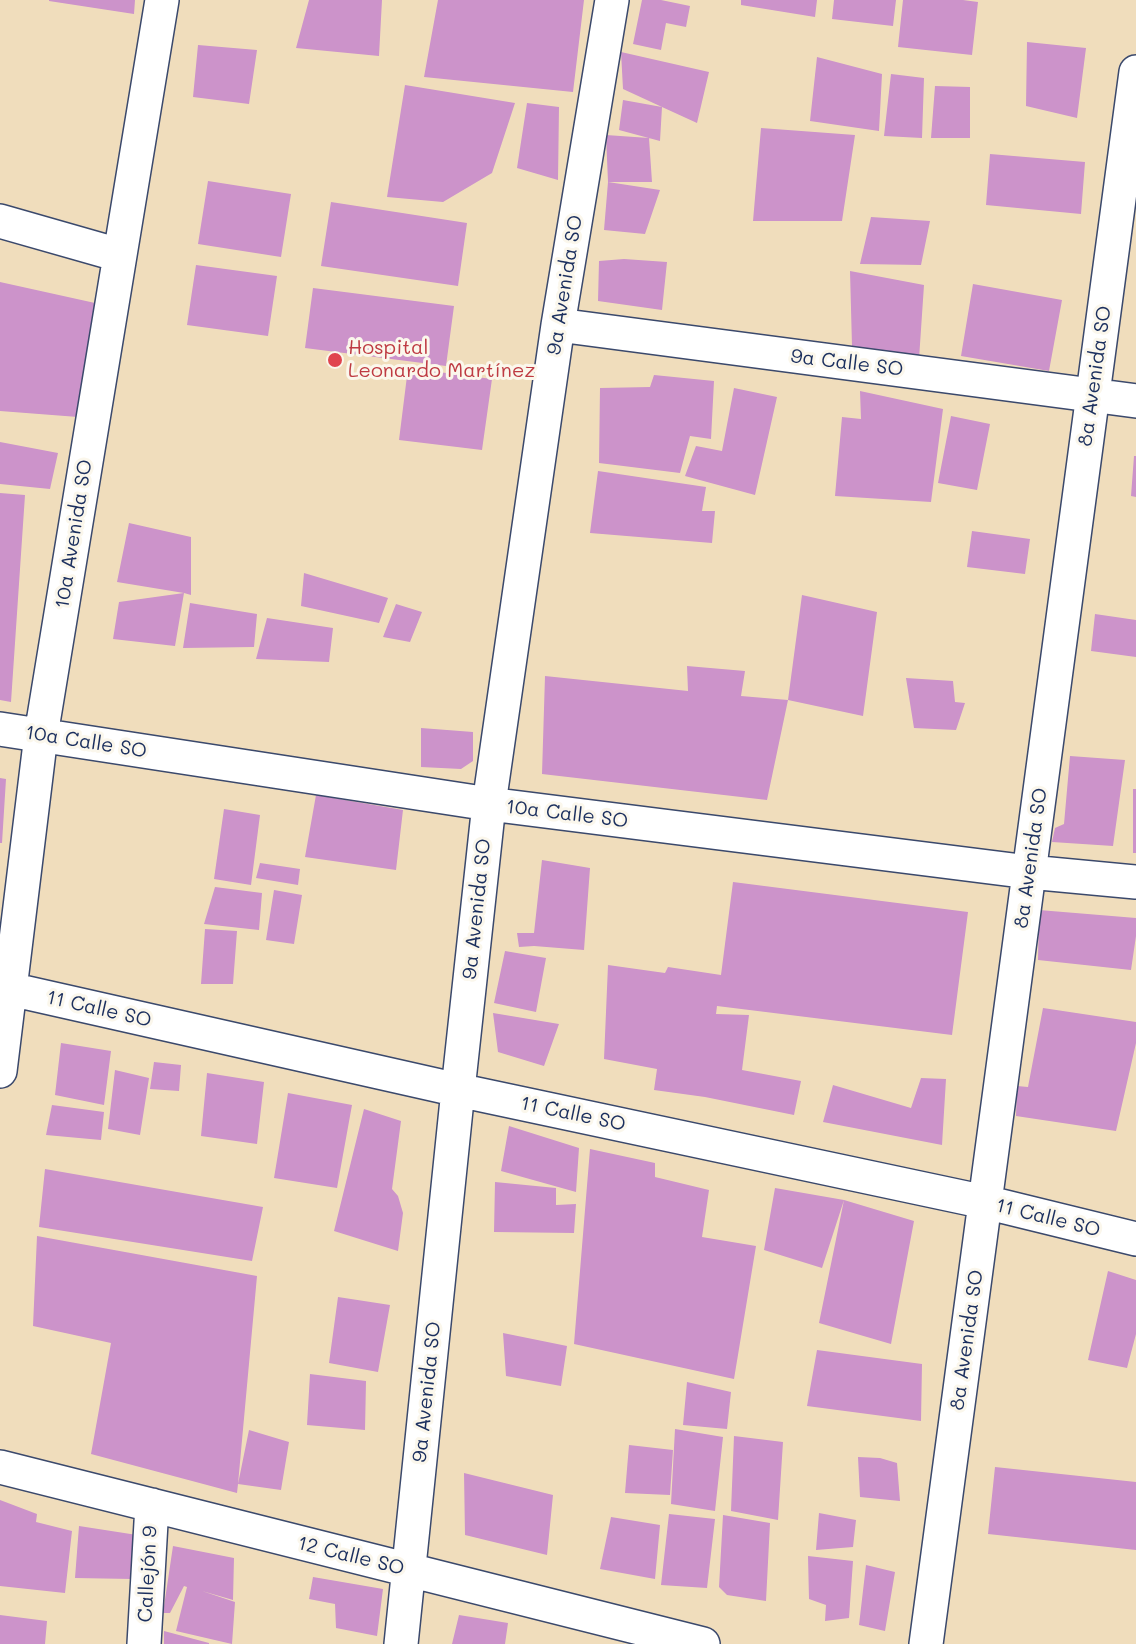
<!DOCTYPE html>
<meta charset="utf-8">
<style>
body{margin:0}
canvas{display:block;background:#f0ddbc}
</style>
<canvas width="1136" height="1644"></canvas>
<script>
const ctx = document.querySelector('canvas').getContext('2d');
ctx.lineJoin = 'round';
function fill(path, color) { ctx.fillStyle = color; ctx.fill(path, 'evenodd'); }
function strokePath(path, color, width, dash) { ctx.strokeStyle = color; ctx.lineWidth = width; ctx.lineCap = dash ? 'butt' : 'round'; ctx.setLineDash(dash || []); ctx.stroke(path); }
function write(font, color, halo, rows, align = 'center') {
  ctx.font = font + ' Mali,sans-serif'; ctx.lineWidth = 6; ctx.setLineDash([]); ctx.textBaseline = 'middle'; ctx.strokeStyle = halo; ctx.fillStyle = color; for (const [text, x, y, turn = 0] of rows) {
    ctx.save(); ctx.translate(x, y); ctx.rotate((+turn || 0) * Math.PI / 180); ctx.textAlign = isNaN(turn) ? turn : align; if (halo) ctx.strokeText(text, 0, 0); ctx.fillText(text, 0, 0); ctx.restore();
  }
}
fill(new Path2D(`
 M49 0H135L134 14 49 1Z
 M309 0H382L379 56 296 48Z
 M438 0H584L573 92 424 77Z
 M642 0H661L690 6 686 27 666 23 661 50 633 44Z
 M741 0H817L815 17 741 5Z
 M834 0H896L893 26 832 19Z
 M903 0H963L978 2 972 55 898 47Z
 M1027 42 1086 48 1077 118 1026 106Z
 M198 45 257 50 249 104 193 97Z
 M621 52 709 72 697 123 662 107 660 141 619 130 623 100 662 107 623 89Z
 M817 57 882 74 879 131 810 121Z
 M891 74 924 78 922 138 884 136Z
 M405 85 515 103 492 173 443 202 387 197Z
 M935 86 970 87V138H931Z
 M527 103 559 107 558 180 517 168Z
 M761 128 855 135 842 221H753Z
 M606 135 649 138 652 182H608L660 190 645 234 604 230 608 182Z
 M990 154 1085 162 1081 214 986 205Z
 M208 181 291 194 281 257 198 244Z
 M331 202 467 223 458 286 321 266Z
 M871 217 930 221 921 265 860 264Z
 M624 259 667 262 662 310 598 301 599 261Z
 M196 265 277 276 268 336 187 325Z
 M850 271 924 285 919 359 852 346Z
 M0 282 95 303 78 417 0 411Z
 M973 284 1062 300 1049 371 961 356Z
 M313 288 454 306 446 366 305 348Z
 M408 368 492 379 482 450 399 440Z
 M654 375 714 381 711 439 690 436 680 473 599 463 600 388 650 387Z
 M734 388 777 397 755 495 685 476 696 446 722 451Z
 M860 391 943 409 931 502 835 496 842 417 861 419Z
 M951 416 990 424 977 490 938 483Z
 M0 442 58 453 50 489 0 484Z
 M1134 456H1136V497L1131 496Z
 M598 471 706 487 702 511H715L712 543 590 533Z
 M0 493 25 495 11 702 0 700Z
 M129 523 191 537V595L184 593 175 646 113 639 119 602 184 593 117 582Z
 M972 531 1030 539 1025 574 967 567Z
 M304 573 388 598 379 623 301 606Z
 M802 595 877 612 863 716 788 700Z
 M190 603 257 614 254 647 183 648Z
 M396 604 422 612 410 642 383 637Z
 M1095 614 1136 620V657L1091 651Z
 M267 618 333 628 329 662 256 659Z
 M687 666 745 671 741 696 788 700 767 800 542 774 545 676 688 691Z
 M906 678 953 681 955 702 965 703 956 730 914 728Z
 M421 728 473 732V761L461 769 421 767Z
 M1070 756 1125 760 1113 846 1052 842 1055 828 1064 824Z
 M0 778 6 779 2 843H0Z
 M1133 789H1136V853H1133Z
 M316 795 403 810 396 870 305 857Z
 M224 809 260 815 251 885 214 879Z
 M542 860 590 868 584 950 534 946 519 947 517 933H534Z
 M260 863 300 869 298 885 256 878Z
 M733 882 968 912 952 1035 717 1006 716 1014 749 1015 742 1070 801 1081 794 1115 705 1097 654 1090 657 1069 604 1059 608 965 665 973 668 967 721 975Z
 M215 887 262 893 259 930 204 924Z
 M274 890 302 895 294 944 266 940Z
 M1039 910 1136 918V936L1131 970 1038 960Z
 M205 929 237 931 233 984H201Z
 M505 951 546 958 536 1012 494 1003Z
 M1043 1008 1136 1022V1043L1116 1131 1016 1116 1017 1086 1028 1087Z
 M493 1013 559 1024 544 1066 498 1052Z
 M61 1043 111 1051 104 1105 55 1095Z
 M154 1062 181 1065 179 1091 150 1089Z
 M115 1070 149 1078 140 1135 108 1129Z
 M207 1073 264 1082 257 1144 201 1136Z
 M921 1078 946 1079 942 1145 823 1122 833 1085 911 1108Z
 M288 1093 352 1105 337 1188 274 1178Z
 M52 1105 104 1112 101 1140 46 1135Z
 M364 1109 401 1121 392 1189 398 1196 403 1213 398 1251 334 1231Z
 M509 1126 579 1148 576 1192 501 1171Z
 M590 1149 655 1163V1177L709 1190 702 1237 756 1246 734 1379 574 1344Z
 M45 1169 263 1207 252 1261 39 1227Z
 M495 1182 556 1188V1205L576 1204 574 1233 494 1232Z
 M775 1188 844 1200 914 1221 891 1344 819 1323 844 1200 822 1268 764 1250Z
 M37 1236 257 1276 238 1484 249 1430 289 1442 281 1490 238 1484 237 1493 91 1454 111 1343 33 1326Z
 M1108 1271 1136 1280V1334L1127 1368 1088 1360Z
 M338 1297 390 1305 378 1372 329 1363Z
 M503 1333 567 1346 561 1386 506 1376Z
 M817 1350 922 1364 921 1421 807 1406Z
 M310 1374 366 1381 365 1430 307 1425Z
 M687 1382 731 1392 727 1429 683 1425Z
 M675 1429 723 1437 715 1511 671 1504Z
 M734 1436 783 1442 778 1520 731 1511Z
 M629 1445 673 1450 670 1495 625 1493Z
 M858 1457 880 1458 897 1463 900 1501 860 1497Z
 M995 1467 1136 1482V1550L988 1534Z
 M464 1473 553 1495 547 1555 465 1535Z
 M0 1500 37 1514 36 1522 72 1531 65 1593 0 1586Z
 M819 1513 856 1520 853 1547 816 1550Z
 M669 1514 715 1519 707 1588 661 1585Z
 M723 1515 770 1523 766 1601 727 1595 719 1587Z
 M611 1517 660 1525 655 1579 600 1569Z
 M79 1526 137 1535 132 1579 75 1578Z
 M173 1546 234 1558 233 1600 202 1591 235 1602 232 1644 176 1631 187 1587 184 1586 170 1613H163Z
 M808 1556 853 1561 849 1618 825 1621 826 1605 809 1599Z
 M866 1565 895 1572 885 1631 859 1625Z
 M313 1577 383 1589 377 1636 336 1628 335 1604 309 1599Z
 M0 1615 47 1621 45 1644H0Z
 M459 1615 508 1623 505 1644H452Z
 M164 1631 209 1643V1644H164Z`), '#cc93ca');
const minor = new Path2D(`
 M0 221 119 255
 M558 325 1136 401
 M0 729 489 804 1029 872 1136 882
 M10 989 458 1090 985 1202 1136 1239
 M0 1071 41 735 162 0
 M0 1467 703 1644
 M144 1644 152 1505
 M401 1644 458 1090 489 804 558 325 612 0
 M926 1644 1136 72`);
strokePath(minor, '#3b496c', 36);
strokePath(minor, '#fff', 33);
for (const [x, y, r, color] of [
 [335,360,8,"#e0444e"]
]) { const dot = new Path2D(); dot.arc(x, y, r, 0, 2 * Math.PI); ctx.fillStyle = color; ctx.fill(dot); strokePath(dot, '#fbf7ec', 2); }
write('20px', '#1b2f5e', '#fbf7ec', [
 ["9a Avenida SO",565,285,-81],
 ["9a Calle SO",847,363,7],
 ["8a Avenida SO",1095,376,-82],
 ["10a Avenida SO",74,534,-81],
 ["10a Calle SO",86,742,9],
 ["10a Calle SO",567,814,7],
 ["8a Avenida SO",1031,858,-82],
 ["9a Avenida SO",477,909,-84],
 ["11 Calle SO",99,1009,13],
 ["11 Calle SO",573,1114,12],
 ["11 Calle SO",1048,1218,14],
 ["8a Avenida SO",967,1340,-82],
 ["9a Avenida SO",427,1392,-84],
 ["12 Calle SO",351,1556,14],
 ["Callejón 9",148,1574,-87]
]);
write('20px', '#be3a42', '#fbf7ec', [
 ["Hospital",348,348],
 ["Leonardo Martínez",348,371]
], 'left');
</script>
